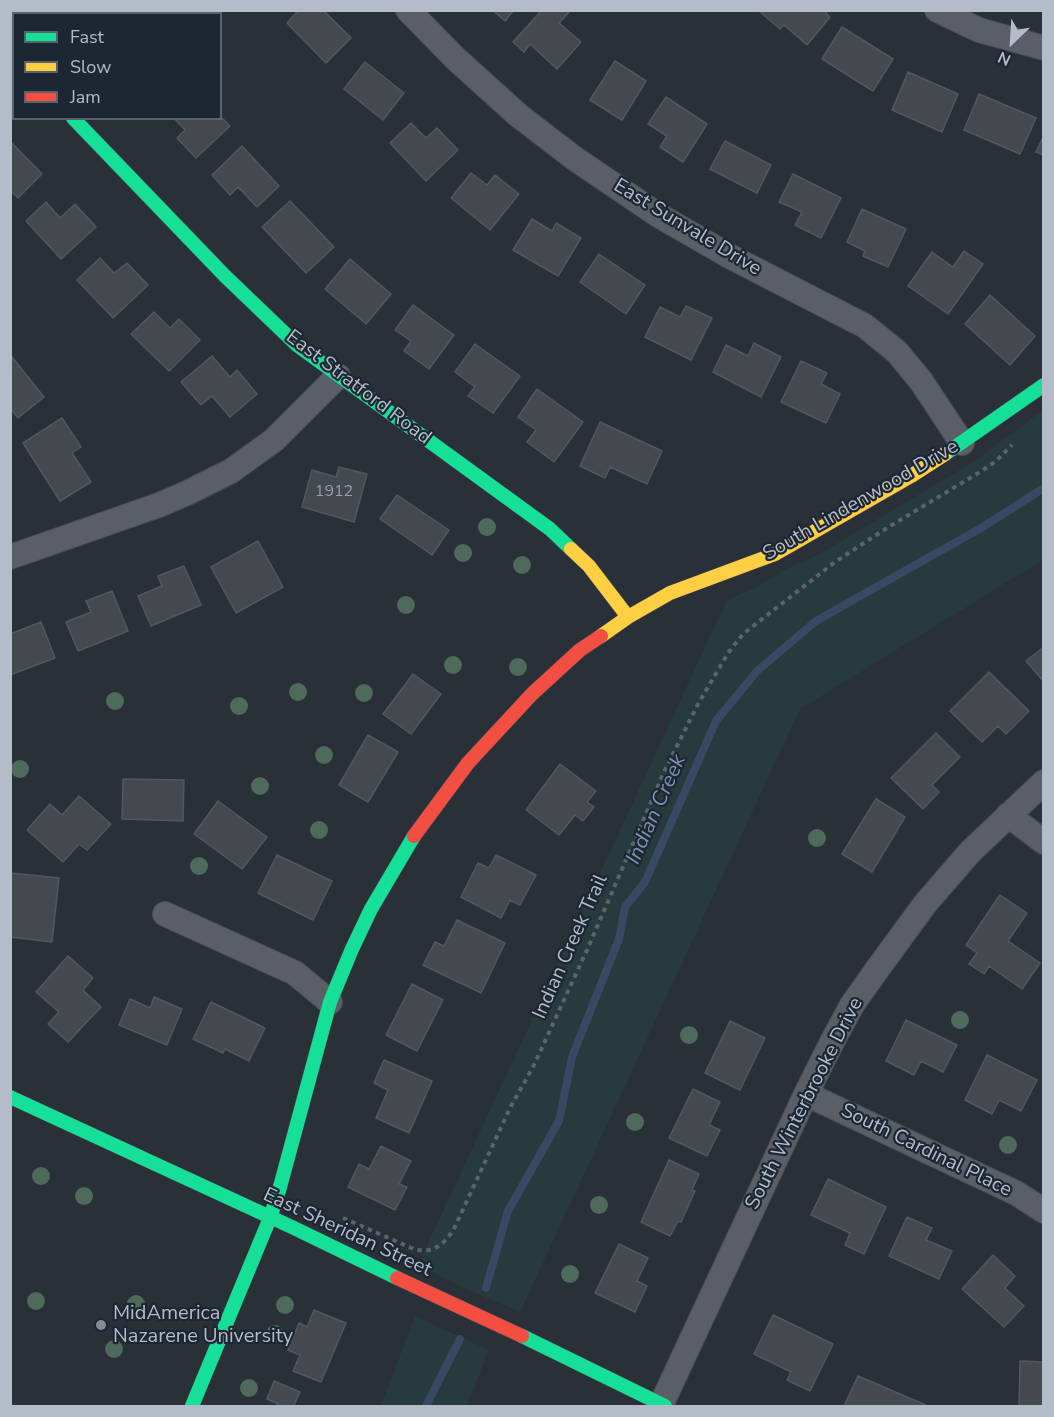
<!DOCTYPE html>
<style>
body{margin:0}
#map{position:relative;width:1054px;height:1417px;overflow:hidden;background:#2a3038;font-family:"Nunito Sans",sans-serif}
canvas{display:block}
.frame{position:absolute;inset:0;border:12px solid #b4bcc9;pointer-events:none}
.legend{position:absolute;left:12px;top:12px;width:210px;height:108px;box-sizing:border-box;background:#1d2633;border:2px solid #59626f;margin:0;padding:8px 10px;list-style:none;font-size:18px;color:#b4bcc9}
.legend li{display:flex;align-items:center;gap:12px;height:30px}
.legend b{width:30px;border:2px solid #59626f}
.north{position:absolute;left:982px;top:12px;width:60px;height:60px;-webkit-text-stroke:4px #1d2633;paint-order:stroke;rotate:205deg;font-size:16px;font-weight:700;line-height:24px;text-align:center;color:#b4bcc9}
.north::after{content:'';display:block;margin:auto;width:21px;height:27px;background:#b4bcc9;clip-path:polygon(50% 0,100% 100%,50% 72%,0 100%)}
</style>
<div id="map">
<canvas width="1054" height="1417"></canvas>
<div class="frame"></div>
<ul class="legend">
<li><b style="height:8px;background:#16e098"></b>Fast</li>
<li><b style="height:8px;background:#ffcf43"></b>Slow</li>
<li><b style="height:8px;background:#f24e42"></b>Jam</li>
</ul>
<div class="north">N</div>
</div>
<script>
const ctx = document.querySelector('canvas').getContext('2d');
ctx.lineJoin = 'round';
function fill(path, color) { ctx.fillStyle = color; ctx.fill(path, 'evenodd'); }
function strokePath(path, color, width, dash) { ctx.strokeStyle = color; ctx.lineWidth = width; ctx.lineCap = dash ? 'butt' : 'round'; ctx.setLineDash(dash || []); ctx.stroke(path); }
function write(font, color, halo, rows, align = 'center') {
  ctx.font = font + ' "Nunito Sans",sans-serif'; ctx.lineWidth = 4.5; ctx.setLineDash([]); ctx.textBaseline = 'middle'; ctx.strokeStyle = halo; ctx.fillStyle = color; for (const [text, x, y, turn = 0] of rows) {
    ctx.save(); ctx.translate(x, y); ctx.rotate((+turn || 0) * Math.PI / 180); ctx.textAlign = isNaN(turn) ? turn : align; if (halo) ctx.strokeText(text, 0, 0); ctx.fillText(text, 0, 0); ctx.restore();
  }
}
fill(new Path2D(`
 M1043 410V560L800 709 520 1312 460 1286 418 1265 727 600 759 586 784 570 821 553 973 462Z
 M415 1316 489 1350 467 1406H381Z`), '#273a3e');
strokePath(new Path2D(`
 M486 1288 508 1211 559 1121 572 1057 619 939 625 907 645 882 716 721 757 671 816 621 981 528 1044 488
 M426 1406 460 1339`), '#384963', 8);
const building = new Path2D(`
 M53 10H126L127 11 125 14H55Z
 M299 10H323L351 38 326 63 287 23Z
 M492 10H514L505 21Z
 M542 10H568L570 11 559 23 581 42 557 69 530 44 524 52 513 42Z
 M758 10H823L830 17 807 45 784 25 780 29Z
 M842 27 893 59 873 91 822 59Z
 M615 61 646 81 622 120 590 100Z
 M365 62 404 93 383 120 344 89Z
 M908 72 958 94 942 132 892 110Z
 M979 94 1036 118 1020 154 964 130Z
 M666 97 707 124 683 162 660 147 667 136 648 124Z
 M220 116 230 126 196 158 177 138 185 130 174 118H220Z
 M411 123 426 138 437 128 458 150 426 181 390 143Z
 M1044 135V155L1036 152Z
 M10 141 42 174 18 198 10 190Z
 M725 141 771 165 757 193 710 169Z
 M242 146 279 186 257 207 238 187 230 195 212 175Z
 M471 173 487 185 495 175 519 194 490 230 451 198Z
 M793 174 841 198 821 238 795 225 802 212 779 202Z
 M290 201 334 247 306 273 262 227Z
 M46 202 60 218 75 204 96 227 61 259 26 221Z
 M862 209 906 229 888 267 863 256 865 251 847 242Z
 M532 219 552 231 556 223 581 238 558 276 513 250Z
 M964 251 983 264 948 314 908 286 932 252 953 267Z
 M599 254 645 285 626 314 580 282Z
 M100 258 114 273 127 263 148 285 113 318 77 280Z
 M350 259 391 294 366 324 325 289Z
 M990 295 1035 336 1010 365 965 324Z
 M413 305 454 335 429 369 404 351 411 341 395 330Z
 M686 306 712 318 691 360 645 337 660 307 680 317Z
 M154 312 170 328 179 319 200 340 169 371 131 334Z
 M754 343 781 357 761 397 713 372 726 345 748 356Z
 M475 344 520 376 493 413 468 396 475 387 455 372Z
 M212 356 230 377 237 370 257 394 230 417 212 396 201 405 181 382Z
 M12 357 44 397 18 418 10 408Z
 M801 361 827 373 821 384 840 394 826 423 781 402Z
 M537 389 583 422 554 462 527 442 536 430 518 417Z
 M62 418 81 447 72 453 91 482 60 501 23 443Z
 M600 422 662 451 647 484 610 467 605 478 580 466Z
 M339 467 367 474 354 522 302 507 312 470 336 477Z
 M397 495 449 530 432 555 380 519Z
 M258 541 283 587 236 613 211 567Z
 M184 566 201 605 151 626 138 596 162 586 158 576Z
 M112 591 128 631 78 651 66 622 91 612 86 601Z
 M41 622 55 658 10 675V634Z
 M1044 647V682L1026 661Z
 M989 672 1029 711 1006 734 998 726 982 742 950 711Z
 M413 674 441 694 411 734 383 714Z
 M936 733 960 757 932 785 939 792 923 809 891 778Z
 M368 735 398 752 368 802 339 785Z
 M560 764 596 791 587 802 594 807 583 821 575 815 559 835 526 810Z
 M123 779 184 780 183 821 122 819Z
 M79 796 111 824 87 850 79 844 63 862 27 830 50 804 62 815Z
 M876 799 905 817 872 872 842 854Z
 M218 801 267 837 242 869 194 834Z
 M277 855 332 881 313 920 258 893Z
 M496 855 536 875 520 905 510 900 501 918 461 897 478 863 489 868Z
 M11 873 59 878 52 942 10 937Z
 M1000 895 1027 913 1008 941 1040 963 1022 989 989 966 984 974 969 964 977 953 966 945Z
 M457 920 505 943 481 993 423 965 435 942 444 946Z
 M68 956 93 978 83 990 101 1007 68 1042 48 1024 59 1012 36 992Z
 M412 984 443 1000 417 1051 386 1035Z
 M154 997 182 1009 167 1045 119 1025 130 999 150 1008Z
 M211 1002 265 1028 249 1061 225 1049 223 1053 193 1039Z
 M906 1020 957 1045 943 1072 921 1061 914 1075 886 1061Z
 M730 1021 765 1038 740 1090 705 1073Z
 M987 1055 1037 1080 1021 1111 999 1100 992 1114 965 1100Z
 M384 1060 432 1081 409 1133 376 1118 388 1090 374 1083Z
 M693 1089 720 1102 709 1125 720 1130 707 1156 669 1138Z
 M381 1146 411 1161 399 1184 407 1187 395 1210 348 1187 359 1164 369 1169Z
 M669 1160 699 1174 692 1190 695 1191 681 1222 678 1221 670 1236 641 1222Z
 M828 1179 886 1207 864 1254 845 1245 850 1233 811 1215Z
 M907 1217 932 1228 926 1240 952 1251 939 1279 889 1256Z
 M619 1244 648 1258 637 1281 647 1286 635 1312 595 1293Z
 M993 1255 1015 1276 1005 1288 1024 1306 1004 1327 962 1289Z
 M314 1310 346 1323 321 1382 293 1371 300 1355 288 1350 299 1323 307 1327Z
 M773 1315 833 1344 810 1391 787 1380 791 1372 754 1354Z
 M1020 1361 1044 1362V1406H1019Z
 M858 1376 928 1406H844Z
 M274 1381 300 1392 294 1405 297 1406H277L278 1404 267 1399Z`);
fill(building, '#444950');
strokePath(building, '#52575f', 1.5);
const street = new Path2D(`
 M408 10 455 58 518 115 574 158 658 215 731 257 865 326 897 352 921 381 962 443
 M937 10 979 30 1044 48
 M10 54 14 57
 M10 557 159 505 187 493 231 471 274 440 338 376
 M1008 815 1044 842
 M165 914 295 973 330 1002
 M806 1094 1016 1193 1044 1211
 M661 1405 806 1094 832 1042 852 1005 876 971 925 904 970 852 1044 782`);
const fast = new Path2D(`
 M73 118 225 276 297 345 550 529 571 549
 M945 454 1044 385
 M10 1097 294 1228 397 1278
 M522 1336 665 1406
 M192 1406 270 1218 280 1187 330 1002 352 949 371 909 414 836`);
const slow = new Path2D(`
 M571 549 589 566 628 617
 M601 636 628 617 670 593 775 554 911 476 945 454`);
const jam = new Path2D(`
 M414 836 468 763 532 694 580 650 601 636
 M397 1278 522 1336`);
strokePath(street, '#484c53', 26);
strokePath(fast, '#484c53', 15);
strokePath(slow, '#484c53', 15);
strokePath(jam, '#484c53', 15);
strokePath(new Path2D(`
 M343 1218 416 1250C435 1252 441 1246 453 1231L510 1108 534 1065 587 950 664 772 698 704 728 653 743 634 835 562 887 528 980 472 995 462 1012 445`), '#5d636a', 4, [4.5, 4.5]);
strokePath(street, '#5a5e66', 24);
strokePath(fast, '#16e098', 14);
strokePath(slow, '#ffcf43', 14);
strokePath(jam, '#f24e42', 14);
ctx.fillStyle = '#4e6a5a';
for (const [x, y] of [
 [487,527],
 [463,553],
 [522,565],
 [406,605],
 [453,665],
 [518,667],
 [298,692],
 [364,693],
 [115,701],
 [239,706],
 [324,755],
 [20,769],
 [260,786],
 [319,830],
 [817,838],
 [199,866],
 [960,1020],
 [689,1035],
 [635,1122],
 [1008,1145],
 [41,1176],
 [84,1196],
 [599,1205],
 [570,1274],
 [36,1301],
 [136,1304],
 [285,1305],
 [275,1334],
 [114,1349],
 [249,1388]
]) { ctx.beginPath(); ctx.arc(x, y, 9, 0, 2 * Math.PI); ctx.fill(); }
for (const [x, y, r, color] of [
 [101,1325,6,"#848b96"]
]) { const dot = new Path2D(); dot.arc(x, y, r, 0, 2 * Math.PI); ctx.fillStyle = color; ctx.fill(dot); strokePath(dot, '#1d2633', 2); }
write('16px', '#989fab', null, [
 ["1912",334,492]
]);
write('20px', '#b4bcc9', '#1d2633', [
 ["East Sunvale Drive",687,228,31],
 ["East Stratford Road",358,388,37],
 ["South Lindenwood Drive",861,501,-30],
 ["Indian Creek Trail",571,947,-66],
 ["South Winterbrooke Drive",805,1104,-63],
 ["South Cardinal Place",926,1151,26],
 ["East Sheridan Street",347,1233,25]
]);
write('20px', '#b4bcc9', '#1d2633', [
 ["MidAmerica",113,1314],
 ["Nazarene University",113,1337]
], 'left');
write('italic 21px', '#7c92b1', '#1d2633', [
 ["Indian Creek",657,810,-66]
]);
</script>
